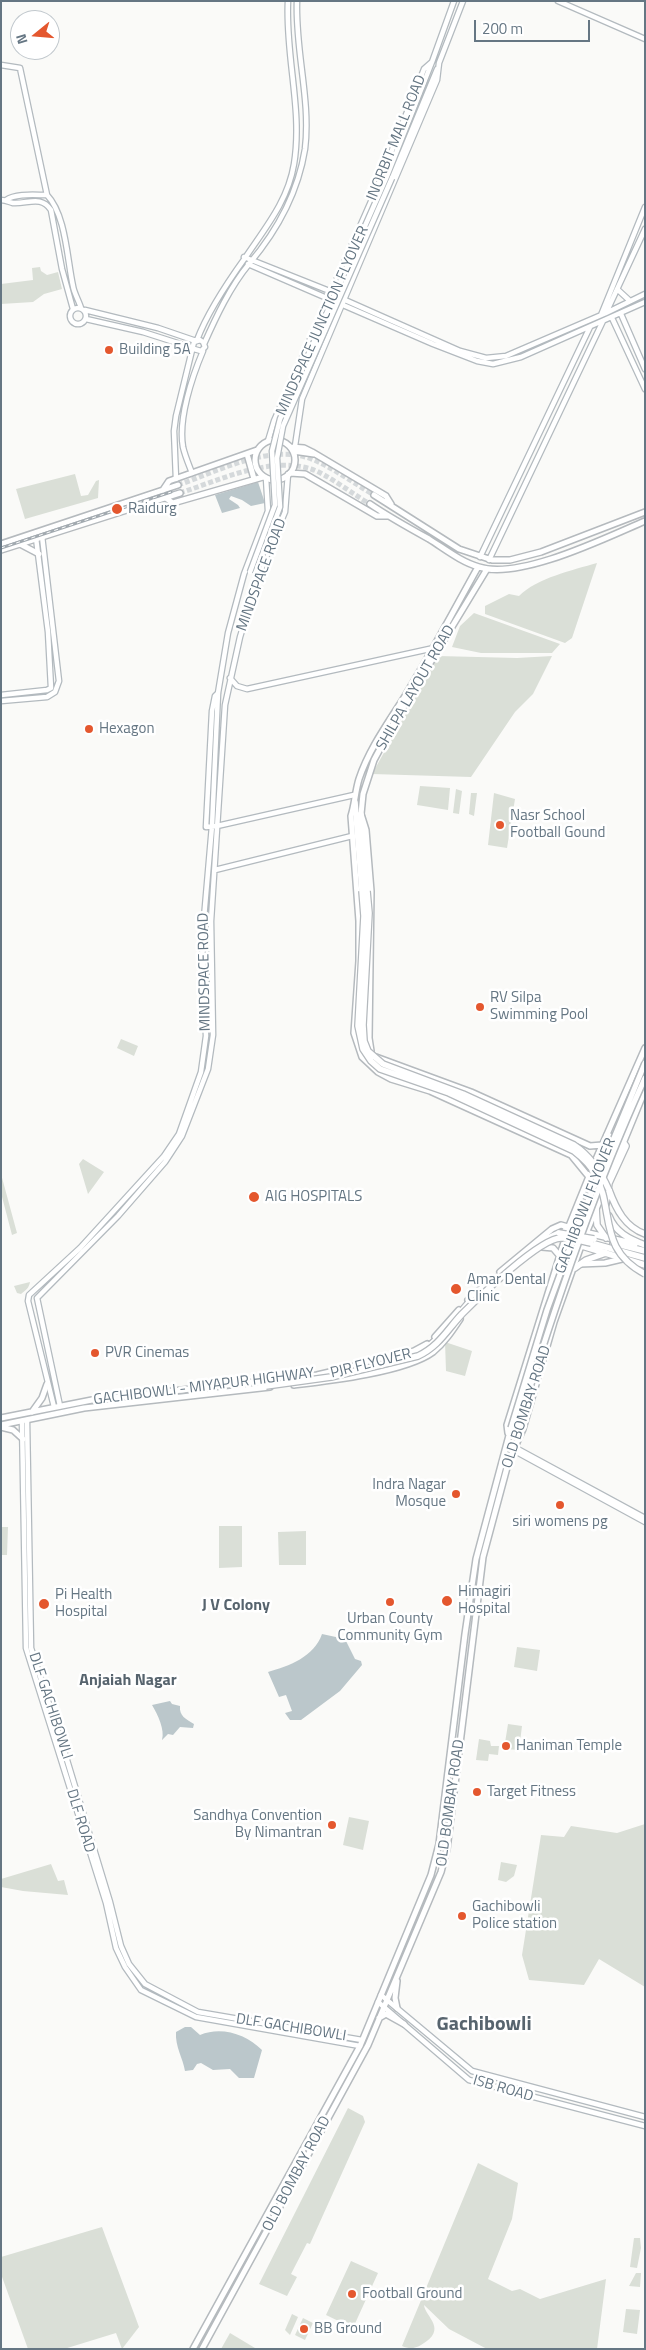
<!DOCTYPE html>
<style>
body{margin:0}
#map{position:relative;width:646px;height:2350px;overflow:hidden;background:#fafaf8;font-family:"Titillium Web",sans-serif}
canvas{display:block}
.frame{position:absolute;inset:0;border:2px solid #657683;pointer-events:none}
.north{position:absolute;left:10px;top:10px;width:50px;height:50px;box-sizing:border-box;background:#fff;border:1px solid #c1c8cd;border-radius:50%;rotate:253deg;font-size:14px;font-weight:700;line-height:20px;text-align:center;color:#657683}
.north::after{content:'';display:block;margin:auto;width:18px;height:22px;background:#e4572e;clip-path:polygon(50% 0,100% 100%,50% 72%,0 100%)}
.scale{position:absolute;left:474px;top:20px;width:116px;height:22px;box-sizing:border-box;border:2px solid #657683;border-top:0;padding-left:6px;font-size:15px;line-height:18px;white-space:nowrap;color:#657683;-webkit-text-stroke:4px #fff;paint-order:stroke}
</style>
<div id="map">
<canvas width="646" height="2350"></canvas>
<div class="frame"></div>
<div class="north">N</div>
<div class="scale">200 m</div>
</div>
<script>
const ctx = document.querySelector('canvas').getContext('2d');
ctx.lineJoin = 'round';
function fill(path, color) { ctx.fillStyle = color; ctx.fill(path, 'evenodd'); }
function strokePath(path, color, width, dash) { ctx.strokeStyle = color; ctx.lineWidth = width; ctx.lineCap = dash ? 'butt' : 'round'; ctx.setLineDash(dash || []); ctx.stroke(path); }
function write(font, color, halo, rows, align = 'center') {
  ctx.font = font + ' "Titillium Web",sans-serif'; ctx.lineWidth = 5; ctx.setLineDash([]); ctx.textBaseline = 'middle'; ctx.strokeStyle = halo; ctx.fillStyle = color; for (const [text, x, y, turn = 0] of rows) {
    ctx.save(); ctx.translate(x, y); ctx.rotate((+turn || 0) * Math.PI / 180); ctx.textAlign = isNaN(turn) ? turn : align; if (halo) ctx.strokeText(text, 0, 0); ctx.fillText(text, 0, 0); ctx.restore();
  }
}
fill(new Path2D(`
 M40 267 41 271 47 275 58 272 62 289 44 294 33 302 1 304V284L33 280 32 268Z
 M75 474 81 496 88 495 96 481 99 480 98 498 25 519 16 489Z
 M597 563 572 638 565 643 485 614V606L509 594 519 596C537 578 573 570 597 563Z
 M474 613 560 644 552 653H481L452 647 460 626Z
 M438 656 517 658 552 656 533 694 515 712 471 777 372 774Z
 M420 786 450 788 448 810 417 805Z
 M456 789 462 791 459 814 453 813Z
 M471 793H477L474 816 469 814Z
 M494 793 515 799 507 848 488 845Z
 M121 1039 138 1046 134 1056 117 1048Z
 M83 1159 104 1172 88 1194 79 1164Z
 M1 1174 17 1233 12 1235 1 1193Z
 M30 1282C29 1288 26 1290 21 1294L17 1293 14 1286Z
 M445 1342 472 1351 465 1376 446 1371Z
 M219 1526H242V1567L219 1568Z
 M1 1527H8L7 1555H1Z
 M306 1531V1565H279L278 1532Z
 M517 1647 540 1650 537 1671 514 1667Z
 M508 1724 522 1726 519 1750 504 1749Z
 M479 1739 490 1741 491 1746H499L498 1755 489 1754 488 1761 476 1760Z
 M349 1817 369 1821 363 1850 343 1845Z
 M645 1824V1987L599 1959 584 1985 529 1980 522 1955 541 1835 564 1837 571 1826 617 1833Z
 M501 1862 517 1865 514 1876 506 1882 498 1880Z
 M51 1864 58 1881 64 1880 68 1895 23 1891 1 1887V1879Z
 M348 2108 363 2116 365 2122 310 2244 307 2243 291 2274 297 2277 287 2296 259 2284Z
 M478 2163 518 2183 512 2219 488 2279 512 2291 520 2289 540 2299 606 2279 597 2349H487L449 2329 424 2305C425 2317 449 2329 421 2345 414 2349 409 2349 402 2346Z
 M102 2227 139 2327 122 2349 116 2333 64 2349H28L1 2274V2257Z
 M634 2238H640L641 2248 637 2268 630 2267Z
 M351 2261 378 2273 353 2328 326 2315Z
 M636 2273H641L640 2287 629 2286Z
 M626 2309 640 2310 637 2334 623 2332Z
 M292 2314 298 2317 290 2335 285 2330Z
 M303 2318 313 2323 305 2340 295 2335Z
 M230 2333 255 2348 256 2349H221Z`), '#dadfd7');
fill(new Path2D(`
 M258 482 265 503 251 506 242 500 231 496 229 499 238 505 240 508 222 513 215 495Z
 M322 1634 345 1639 355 1659 361 1661 362 1665 340 1691 301 1720H290L285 1713 292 1711 286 1695 279 1697 268 1672C289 1666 314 1657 322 1634Z
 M170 1701 172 1704 180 1706C179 1716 186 1719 194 1724L193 1728 180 1727 173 1735 168 1734 162 1740C165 1730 158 1715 152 1705Z
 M185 2027H191L200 2035C221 2026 246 2034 262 2050L254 2078H239L230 2069 213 2070 201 2063 197 2064 193 2070 185 2071C183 2058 175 2047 176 2032Z`), '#bbc7cb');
strokePath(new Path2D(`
 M178 485C219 471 272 442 314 460 335 469 355 484 374 495
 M180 493C220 480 269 456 311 469 327 474 354 495 370 504`), '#d5d9db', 5, [5, 2.5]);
const secondary = new Path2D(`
 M558 1 645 39
 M1 65 20 68 47 195
 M387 176 432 62 454 1
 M392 178 437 69
 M1 200C6 200 9 202 13 203 28 204 41 195 51 210L62 269 73 309
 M6 200C16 193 35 195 47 195 66 215 67 259 73 286 74 293 79 301 81 308
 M244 257 332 292
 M248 264 329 299
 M617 289 630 301
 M345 300 460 351 486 358 506 356 606 313 645 294
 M343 305 433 344 477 361 493 364 521 357 645 302
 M70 316a8 8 0 1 1 16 0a8 8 0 1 1-16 0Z
 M85 310 158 328 196 341
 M606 313 645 229
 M621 314 645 369
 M601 315 645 207
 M612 318 645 389
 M86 319 143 332 193 348
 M197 340C208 311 227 283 245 258 265 228 288 201 294 164 303 110 285 56 288 1
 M204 344C216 317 230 287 249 264 277 231 298 193 305 149 311 100 295 51 297 1
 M268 441 274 421 377 188 424 69 432 62
 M295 446 302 399 437 80 439 63 463 1
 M192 473C189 465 185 456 183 447 178 419 192 377 203 351
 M176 479 174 431 176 416 194 342 200 340 203 342 205 347 201 351 194 349
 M480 557 590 327
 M489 560 603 321
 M230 678 237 686 247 689 434 648
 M218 693 215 696 212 711 206 827 217 826 354 795
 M1 695 47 690 51 688 48 632 36 538
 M1 701 47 697 55 692 59 681 42 536
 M215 870 352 836
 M60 1406 37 1298 118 1216 165 1162 182 1136 208 1069 213 1035 211 921 225 705 240 637 260 572 285 512 288 474
 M54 1407 28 1301 29 1295 80 1248 164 1156 179 1134 201 1072 206 1036 202 941 212 826 218 693 228 633 244 574 268 511 266 478
 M27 1420 31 1648 67 1760 110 1902 121 1946 129 1964 145 1984 198 2012 362 2040
 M22 1421 26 1648 106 1903 116 1948 125 1967 141 1990 196 2017 360 2046
 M514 1447 645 1518
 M513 1450 645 1522
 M381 1995 472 2071 645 2117
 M378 2002 469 2080 645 2126`);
const primary = new Path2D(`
 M255 460a20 20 0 1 1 40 0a20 20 0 1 1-40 0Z
 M291 447 304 448 312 452 386 496 391 504
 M293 451 314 454
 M247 454 254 479
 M290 473 305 474 377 516H387
 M163 490 169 481 257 450
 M374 495 459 549 492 560H510L541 552 645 512
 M164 497 173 503 263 477
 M370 504C389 517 409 528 429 539 445 549 461 562 479 567 520 580 605 538 645 521
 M1 544 178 485
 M20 544 39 554
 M1 550 180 493
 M478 567C454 610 431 654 405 696 388 723 369 749 359 779 355 792 355 804 351 816L359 921V961L354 1033 362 1057 378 1072 391 1079 430 1091 571 1155 589 1177
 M371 1051 369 1038 371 891 366 830 361 814 363 794 374 760 395 721 487 569
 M376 1057 471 1092 590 1146 602 1145
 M593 1166 645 1048
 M569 1226 590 1174
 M587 1231 645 1090
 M542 1247 553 1248 559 1255
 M580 1264 605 1263 622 1259
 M500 1272 552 1229 561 1225 568 1227
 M468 1300 492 1279
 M435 1337 459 1310
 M294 1385C328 1381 406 1372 433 1352 444 1343 452 1331 460 1319
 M32 1412 42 1398 47 1384
 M1 1418 92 1400 317 1375 394 1357 414 1351 427 1344
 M1 1425 84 1408 270 1387
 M1 1427 13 1430 23 1439
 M508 1433 507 1425 565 1239
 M397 1981 395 1998 397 2008
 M379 2018 386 2014 404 2024
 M193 2349 360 2046 431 1875 439 1844 465 1634 476 1559 511 1428
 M202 2349 368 2045 441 1872 447 1849 483 1557 509 1460 523 1429 554 1322 581 1246`);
const highway = new Path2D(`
 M355 802 362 891
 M361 814 367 891
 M609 1190C616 1209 625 1227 645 1234
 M606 1204 609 1183 626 1146 623 1142 607 1135
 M596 1207 597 1225 606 1238
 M609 1216C615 1232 629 1239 645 1245
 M564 1236a12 12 0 1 1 24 0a12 12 0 1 1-24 0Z
 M588 1233 635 1244
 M591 1243 645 1258
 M613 1243 645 1251
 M582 1246 645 1265
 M521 1258 540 1242 559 1233
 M575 1268 586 1260 606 1253
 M458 1315 470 1301 504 1272
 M414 1355 429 1346 441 1335
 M255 1382 261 1384H270`);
strokePath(secondary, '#b3babf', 7);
strokePath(primary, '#b5babe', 8);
strokePath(highway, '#b4b9bd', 8);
strokePath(secondary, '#fff', 4.5);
strokePath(primary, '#fff', 5);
strokePath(highway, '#fff', 5.5);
const rail = new Path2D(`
 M1 548 171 492`);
strokePath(rail, '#a2aab0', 3);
strokePath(rail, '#fff', 1, [4]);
const secondaryBridge = new Path2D(`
 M250 572 275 505 272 451 280 419 387 176
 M255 574 280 507 277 458 283 426 392 178`);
const primaryBridge = new Path2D(`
 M511 1428 547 1310 580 1220 645 1063
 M517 1430C553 1310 593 1192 645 1078`);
const highwayBridge = new Path2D(`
 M362 891 364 916 358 1026 363 1049 371 1061 380 1069 449 1093 574 1151C583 1158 590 1164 595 1174 615 1210 597 1249 645 1274
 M367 891 369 913 363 1025 364 1041 368 1051 383 1064 463 1094 574 1145C591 1156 601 1172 609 1190
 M559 1233 594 1239
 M266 1386 331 1377 418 1356C439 1346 447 1330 462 1314 478 1298 540 1238 561 1238 570 1237 581 1241 591 1243`);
strokePath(secondaryBridge, '#b3babf', 7, []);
strokePath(primaryBridge, '#b5babe', 8, []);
strokePath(highwayBridge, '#b4b9bd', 8, []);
strokePath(secondaryBridge, '#fff', 4.5);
strokePath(primaryBridge, '#fff', 5);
strokePath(highwayBridge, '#fff', 5.5);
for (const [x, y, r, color] of [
 [109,350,5,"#e4572e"],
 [117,509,6,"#e4572e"],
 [89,729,5,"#e4572e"],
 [500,825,5,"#e4572e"],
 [480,1007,5,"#e4572e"],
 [254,1197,6,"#e4572e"],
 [456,1289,6,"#e4572e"],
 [95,1353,5,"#e4572e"],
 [456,1494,5,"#e4572e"],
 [560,1505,5,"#e4572e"],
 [447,1601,6,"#e4572e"],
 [390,1602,5,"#e4572e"],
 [44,1604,6,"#e4572e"],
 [506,1746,5,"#e4572e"],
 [477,1792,5,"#e4572e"],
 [332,1825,5,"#e4572e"],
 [462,1916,5,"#e4572e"],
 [352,2294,5,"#e4572e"],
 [304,2329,5,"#e4572e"]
]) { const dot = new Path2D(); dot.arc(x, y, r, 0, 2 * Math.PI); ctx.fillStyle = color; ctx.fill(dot); strokePath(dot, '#fff', 2); }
write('15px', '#657683', '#fff', [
 ["INORBIT MALL ROAD",397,138,-68],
 ["MINDSPACE JUNCTION FLYOVER",323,321,-66],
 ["MINDSPACE ROAD",262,575,-70],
 ["SHILPA LAYOUT ROAD",416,688,-60],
 ["MINDSPACE ROAD",205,972,-91],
 ["GACHIBOWLI FLYOVER",586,1206,-69],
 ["PJR FLYOVER",371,1364,-14],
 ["GACHIBOWLI - MIYAPUR HIGHWAY",204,1387,-7],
 ["OLD BOMBAY ROAD",527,1407,-72],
 ["DLF GACHIBOWLI",50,1706,72],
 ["OLD BOMBAY ROAD",451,1803,-82],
 ["DLF ROAD",80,1821,73],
 ["DLF GACHIBOWLI",291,2028,9],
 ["ISB ROAD",503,2089,16],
 ["OLD BOMBAY ROAD",297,2174,-62]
]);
write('15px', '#657683', '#fff', [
 ["Building 5A",119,350],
 ["Raidurg",128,509],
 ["Hexagon",99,729],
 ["Nasr School",510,816],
 ["Football Gound",510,833],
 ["RV Silpa",490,998],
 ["Swimming Pool",490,1015],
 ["AIG HOSPITALS",265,1197],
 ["Amar Dental",467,1280],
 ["Clinic",467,1297],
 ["PVR Cinemas",105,1353],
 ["Indra Nagar",446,1485,"right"],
 ["Mosque",446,1502,"right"],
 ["siri womens pg",560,1522,"center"],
 ["Himagiri",458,1592],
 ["Hospital",458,1609],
 ["Pi Health",55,1595],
 ["Hospital",55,1612],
 ["Urban County",390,1619,"center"],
 ["Community Gym",390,1636,"center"],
 ["Haniman Temple",516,1746],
 ["Target Fitness",487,1792],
 ["Sandhya Convention",322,1816,"right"],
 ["By Nimantran",322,1833,"right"],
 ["Gachibowli",472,1907],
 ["Police station",472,1924],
 ["Football Ground",362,2294],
 ["BB Ground",314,2329]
], 'left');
write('bold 16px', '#57646e', '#fff', [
 ["J V Colony",236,1606],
 ["Anjaiah Nagar",128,1681]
]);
write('bold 20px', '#57646e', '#fff', [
 ["Gachibowli",484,2025]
]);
</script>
